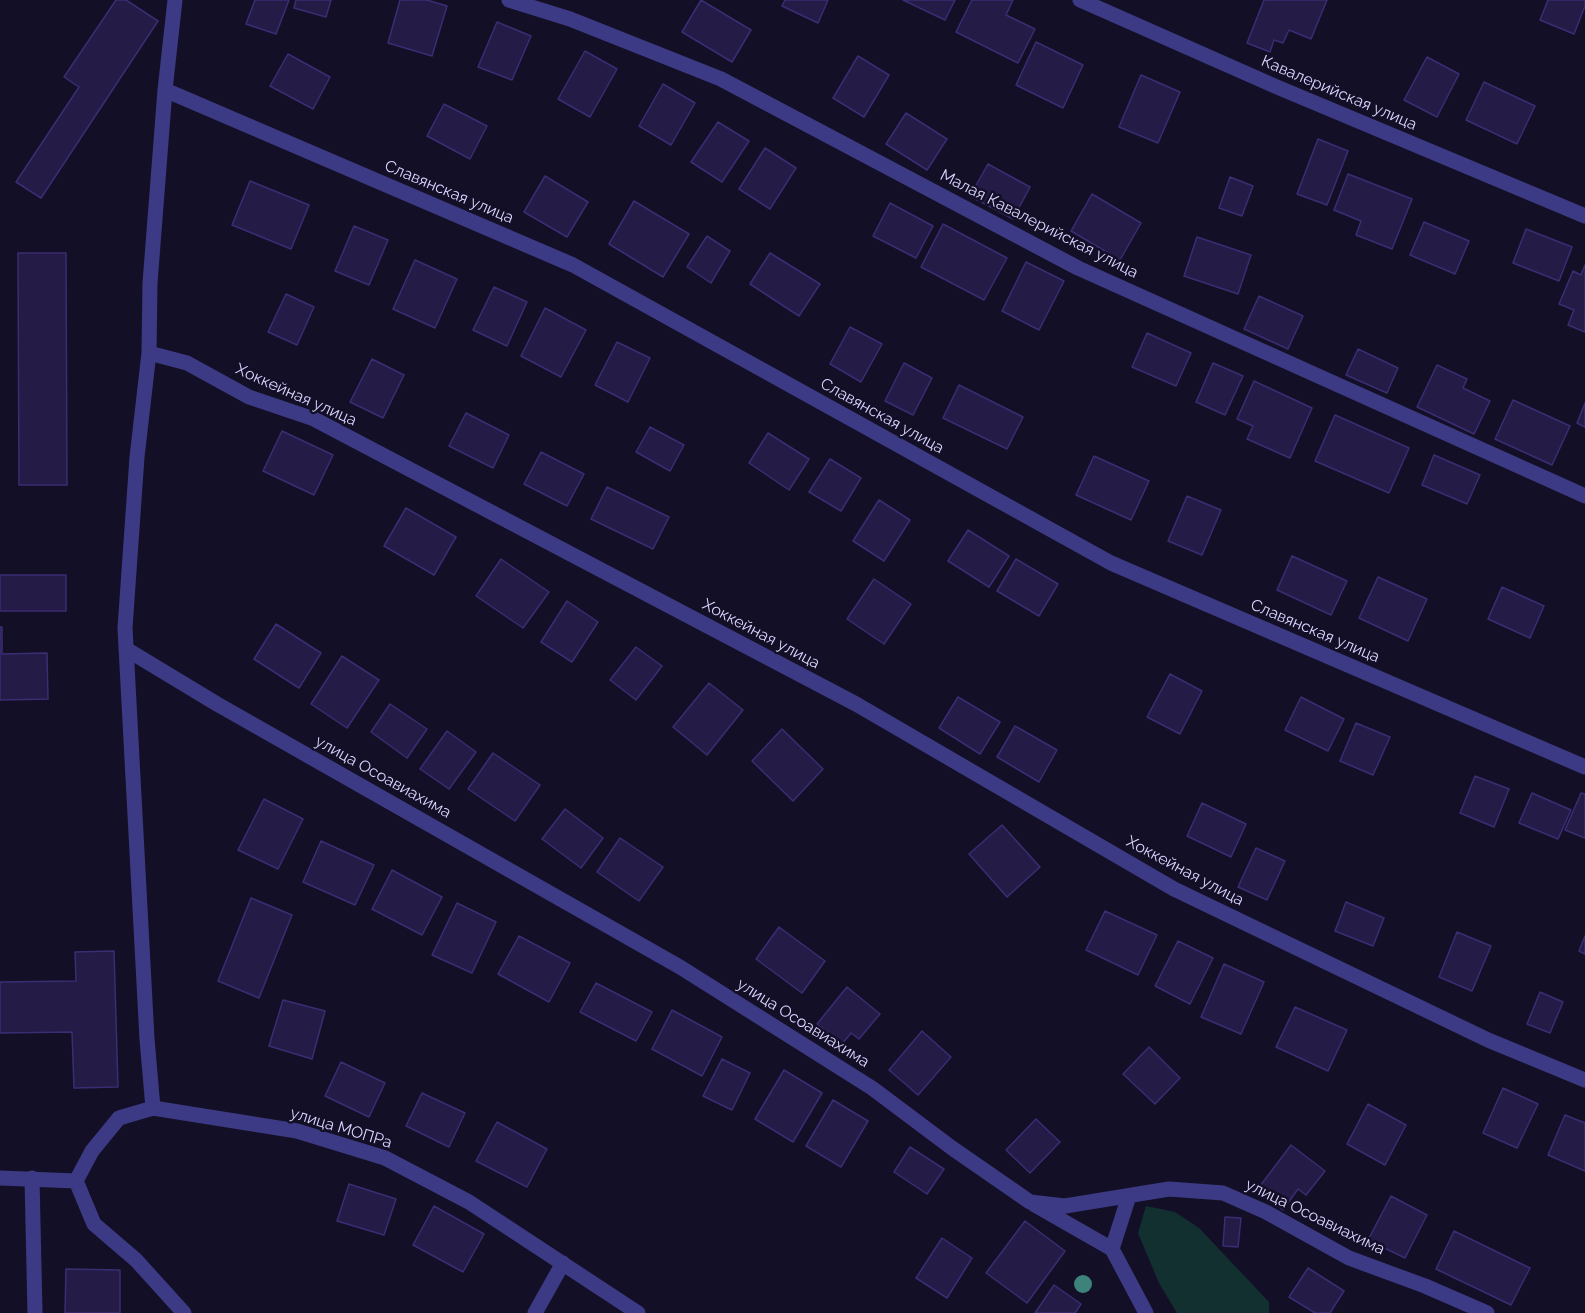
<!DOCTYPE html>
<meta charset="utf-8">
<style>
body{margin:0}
canvas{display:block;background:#130f26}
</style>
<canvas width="1585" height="1313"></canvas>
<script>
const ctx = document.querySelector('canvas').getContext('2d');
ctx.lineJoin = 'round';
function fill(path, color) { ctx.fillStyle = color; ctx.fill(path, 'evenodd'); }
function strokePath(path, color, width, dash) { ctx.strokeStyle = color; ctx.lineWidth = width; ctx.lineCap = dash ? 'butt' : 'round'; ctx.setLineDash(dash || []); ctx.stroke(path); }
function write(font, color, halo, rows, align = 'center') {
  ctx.font = font + ' Raleway,sans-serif'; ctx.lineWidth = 5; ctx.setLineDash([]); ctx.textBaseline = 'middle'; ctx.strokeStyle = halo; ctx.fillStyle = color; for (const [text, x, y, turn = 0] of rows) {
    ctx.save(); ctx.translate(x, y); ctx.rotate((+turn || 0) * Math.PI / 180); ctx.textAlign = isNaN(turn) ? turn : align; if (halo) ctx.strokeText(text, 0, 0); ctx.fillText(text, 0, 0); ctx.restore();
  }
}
fill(new Path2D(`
 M1146 1206 1175 1212 1199 1228 1269 1302V1313H1177L1159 1283 1138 1233Z`), '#12302f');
const building = new Path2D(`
 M116 0H126L158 21 41 198 16 182 79 87 64 77Z
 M255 0H289L276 34 246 24Z
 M296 0H331L326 17 294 8Z
 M400 0H427L447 6 432 56 388 43Z
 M701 0 751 30 732 62 682 32Z
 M785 0H828L818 23 782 6Z
 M903 0H955L945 20Z
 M972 0H1013L1006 15 1035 29 1018 63 956 32Z
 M1264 0H1327L1311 39 1289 30 1283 43 1274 40 1270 52 1247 43Z
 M1548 0H1585V6L1574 34 1540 20Z
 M497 22 531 36 512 80 478 67Z
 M1036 42 1083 65 1063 108 1016 85Z
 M585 51 617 69 590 117 558 99Z
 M288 54 330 77 313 109 270 86Z
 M858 56 889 75 864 117 833 98Z
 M1427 57 1459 74 1437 117 1404 100Z
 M1141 75 1180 92 1158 143 1119 127Z
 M1484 82 1535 106 1517 144 1466 120Z
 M663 84 695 103 671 145 639 126Z
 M444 104 487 126 470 159 427 136Z
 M906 113 947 139 927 170 886 144Z
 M718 122 749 141 722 182 691 162Z
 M1318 139 1348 151 1327 205 1297 194Z
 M765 148 796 168 770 209 739 189Z
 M988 164 1030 187 1013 219 970 196Z
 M1348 174 1412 199 1392 249 1356 235 1361 221 1334 210Z
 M545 176 588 202 567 237 524 212Z
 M1230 177 1253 186 1242 216 1219 208Z
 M250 181 309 205 291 249 232 225Z
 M1092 194 1141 223 1120 260 1071 231Z
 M634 201 689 234 663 277 609 244Z
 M890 203 933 226 916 258 873 236Z
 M1424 222 1469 241 1455 274 1410 255Z
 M943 224 1007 258 984 300 921 267Z
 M354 226 388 240 369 285 335 271Z
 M1526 229 1572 247 1559 281 1513 263Z
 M707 236 730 251 711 283 687 267Z
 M1197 237 1251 255 1238 294 1184 276Z
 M18 253H66L67 485H19Z
 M770 253 820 284 799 316 750 284Z
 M415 260 457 279 435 328 393 309Z
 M1026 262 1064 281 1039 330 1002 311Z
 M1585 265V332L1568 325 1574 310 1559 304 1573 271 1581 275Z
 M494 287 527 302 507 346 473 330Z
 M286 294 314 307 297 345 268 332Z
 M1259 296 1303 316 1288 349 1244 329Z
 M545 308 586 330 561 377 521 356Z
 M850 327 882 344 861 382 830 364Z
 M1147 333 1191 353 1176 386 1132 367Z
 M617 342 650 358 628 402 595 385Z
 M1358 349 1398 368 1387 393 1346 375Z
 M372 359 404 375 383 418 350 402Z
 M904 363 932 378 913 415 885 401Z
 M1213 363 1243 376 1225 415 1196 402Z
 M1437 365 1467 379 1463 388 1490 401 1474 434 1417 407Z
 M1254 381 1312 408 1290 458 1247 439 1253 426 1237 419Z
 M959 385 1023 417 1007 449 943 418Z
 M1513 400 1570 426 1552 465 1495 439Z
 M1585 403V427L1577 423Z
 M466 413 509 435 493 468 449 446Z
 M1335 415 1409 448 1389 493 1315 461Z
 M650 427 684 445 670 471 636 452Z
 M282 431 333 455 314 495 263 471Z
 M768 433 809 459 789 490 749 463Z
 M541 452 584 474 567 506 524 484Z
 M1434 455 1480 475 1467 504 1422 485Z
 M1094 456 1149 481 1131 520 1076 495Z
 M830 459 861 478 841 511 809 492Z
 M607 487 669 517 653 549 591 519Z
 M1187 496 1221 510 1202 555 1168 541Z
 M879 500 910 520 884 561 853 541Z
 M406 508 456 537 434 575 384 546Z
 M968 530 1009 556 989 587 948 561Z
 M1292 556 1347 581 1331 615 1277 590Z
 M501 559 549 592 523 628 476 596Z
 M1016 559 1058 584 1039 616 997 591Z
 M0 575H66V611H0Z
 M1378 577 1427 599 1408 641 1359 618Z
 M874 579 911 604 884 644 847 619Z
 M1502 587 1544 606 1530 638 1488 619Z
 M567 601 598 622 572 662 541 642Z
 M276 624 321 653 299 688 254 659Z
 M0 627H2V654L47 653 48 699 0 700Z
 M636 647 662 666 636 700 610 680Z
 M342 656 379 680 347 728 311 704Z
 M1170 674 1202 691 1180 734 1147 717Z
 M709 683 743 710 707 755 673 727Z
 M958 697 1000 722 980 754 939 728Z
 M1301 697 1344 719 1328 751 1285 730Z
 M390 704 427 729 407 758 371 732Z
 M1356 723 1390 737 1373 775 1340 761Z
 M1015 726 1057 750 1039 782 997 757Z
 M782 729 823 769 793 801 752 761Z
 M447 731 476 752 449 789 420 769Z
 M493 753 540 785 515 821 468 789Z
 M1475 776 1509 789 1494 827 1460 813Z
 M1532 793 1571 810 1558 839 1519 823Z
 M1581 793 1585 794V838L1565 830Z
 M264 799 303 819 278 869 238 850Z
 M1202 803 1246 824 1231 857 1187 836Z
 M565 809 603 838 581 868 542 839Z
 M1002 825 1040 867 1007 897 969 854Z
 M620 838 663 867 639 901 597 872Z
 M321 841 374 865 355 905 303 882Z
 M1256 848 1285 861 1267 900 1238 887Z
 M392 870 442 897 422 935 372 909Z
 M251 898 292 915 259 998 218 981Z
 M1346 902 1384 918 1373 946 1335 931Z
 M457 903 496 922 472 973 432 955Z
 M1105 911 1157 935 1138 975 1086 950Z
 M779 927 825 961 802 993 756 959Z
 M1457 932 1491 946 1472 991 1439 977Z
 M519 936 570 963 549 1002 498 974Z
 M1585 936V954L1579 951Z
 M1178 941 1213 958 1190 1004 1155 986Z
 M114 951 118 1087 74 1088 72 1032 0 1033V982L76 981 75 952Z
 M1224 964 1264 982 1241 1034 1201 1017Z
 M596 983 652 1012 636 1041 580 1012Z
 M847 987 880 1014 859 1039 851 1033 842 1044 817 1024Z
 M1540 992 1563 1002 1550 1033 1527 1024Z
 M283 1000 325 1011 312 1059 269 1046Z
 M1295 1007 1347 1030 1328 1071 1276 1047Z
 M672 1010 722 1037 702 1076 652 1049Z
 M922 1031 951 1057 918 1095 889 1070Z
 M1149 1047 1180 1078 1155 1104 1123 1074Z
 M722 1059 750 1073 732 1110 703 1096Z
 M341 1062 385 1083 369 1117 325 1096Z
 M784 1070 822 1093 793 1142 755 1119Z
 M1503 1088 1538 1104 1517 1148 1483 1133Z
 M422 1093 465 1113 449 1147 406 1126Z
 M833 1100 868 1121 841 1167 806 1146Z
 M1368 1104 1406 1125 1385 1165 1347 1144Z
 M1565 1115 1585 1123V1171L1548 1155Z
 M1036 1119 1060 1142 1030 1173 1006 1150Z
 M497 1122 547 1149 527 1187 476 1161Z
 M1291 1145 1325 1171 1306 1195 1298 1189 1283 1210 1257 1190Z
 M910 1147 944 1169 927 1194 894 1172Z
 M349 1184 396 1199 384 1235 337 1221Z
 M1391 1196 1427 1215 1405 1258 1368 1240Z
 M434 1206 484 1234 463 1272 413 1245Z
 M1225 1217 1241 1218 1238 1247 1223 1246Z
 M1025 1221 1065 1251 1027 1303 986 1273Z
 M1454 1231 1530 1268 1511 1305 1436 1269Z
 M942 1238 972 1258 947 1298 916 1278Z
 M1308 1268 1344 1291 1330 1313H1315L1289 1297Z
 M66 1269 120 1270V1313H65Z
 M1054 1285 1081 1304 1075 1313H1035Z`);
fill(building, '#241b47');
strokePath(building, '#3b2d73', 1.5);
strokePath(new Path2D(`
 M32 1178 35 1313`), '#3d3a85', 15);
strokePath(new Path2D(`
 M175 0 165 90 150 283 149 353 187 363 249 397 314 419 856 704 1174 889 1488 1040 1585 1080
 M509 0 570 19 721 79 1078 268 1585 496
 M1080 0 1277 87 1585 216
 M165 90 573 265 1111 563 1585 767
 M149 353 137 457 125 628 147 1039 153 1108 119 1118 92 1151 76 1181 94 1224 136 1260 184 1313
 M126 649 217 704 680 967 872 1088 952 1148 1030 1202 1065 1206 1169 1189 1223 1193 1266 1212 1349 1258 1425 1286 1487 1313
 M153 1108 297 1131 385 1158 469 1202 638 1313
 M0 1178 76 1181
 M1035 1205 1112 1249 1146 1313
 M1112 1249 1129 1196
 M535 1313 563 1263`), '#3d3a85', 15);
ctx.fillStyle = '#3d827b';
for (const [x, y] of [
 [1083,1284]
]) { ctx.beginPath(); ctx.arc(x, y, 9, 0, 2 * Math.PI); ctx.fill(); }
write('16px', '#d9d4ff', '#130f26', [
 ["Кавалерийская улица",1339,93,23],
 ["Славянская улица",449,192,23],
 ["Малая Кавалерийская улица",1039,224,27],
 ["Хоккейная улица",296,395,24],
 ["Славянская улица",882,416,29],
 ["Славянская улица",1315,631,23],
 ["Хоккейная улица",761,634,28],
 ["улица Осоавиахима",383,777,29],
 ["Хоккейная улица",1185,871,28],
 ["улица Осоавиахима",803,1023,32],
 ["улица МОПРа",341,1128,17],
 ["улица Осоавиахима",1315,1217,26]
]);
</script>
